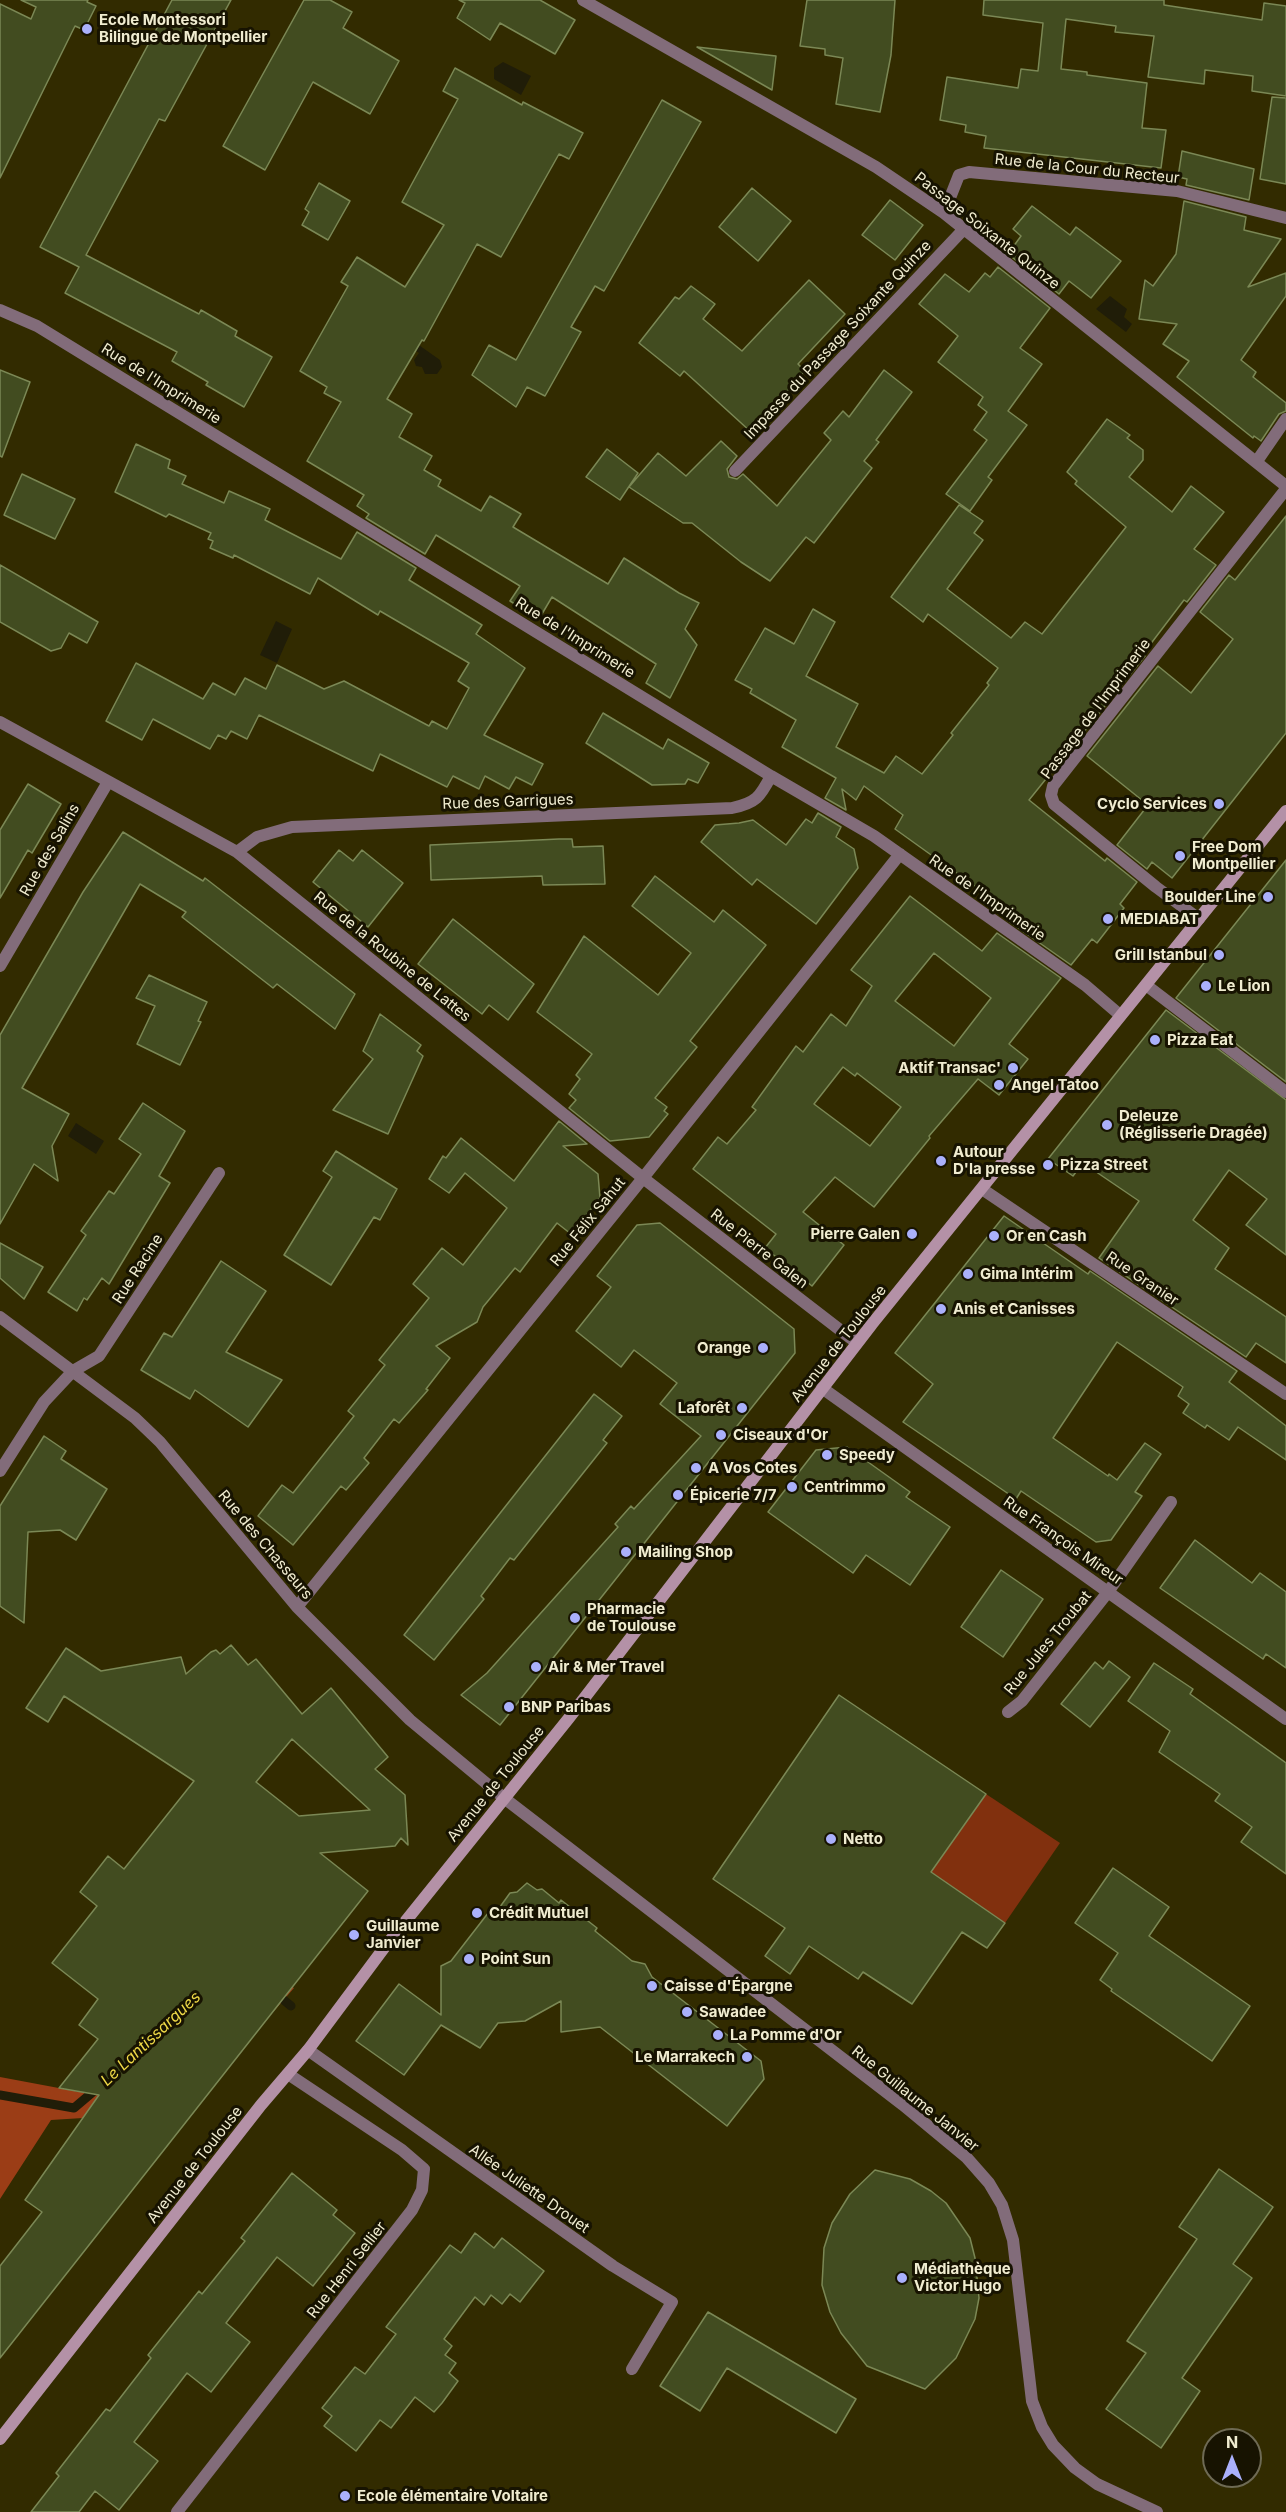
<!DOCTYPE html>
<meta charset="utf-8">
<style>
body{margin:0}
#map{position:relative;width:1286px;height:2512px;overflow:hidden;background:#322b00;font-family:Inter,sans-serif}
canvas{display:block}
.north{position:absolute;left:1202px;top:2428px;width:60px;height:60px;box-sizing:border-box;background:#171301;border:2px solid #6e6a54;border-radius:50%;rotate:0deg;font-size:16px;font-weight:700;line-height:24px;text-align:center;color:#f0ecd0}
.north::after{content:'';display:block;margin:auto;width:21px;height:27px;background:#aab0fb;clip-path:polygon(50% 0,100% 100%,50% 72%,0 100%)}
</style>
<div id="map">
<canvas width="1286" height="2512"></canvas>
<div class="north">N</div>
</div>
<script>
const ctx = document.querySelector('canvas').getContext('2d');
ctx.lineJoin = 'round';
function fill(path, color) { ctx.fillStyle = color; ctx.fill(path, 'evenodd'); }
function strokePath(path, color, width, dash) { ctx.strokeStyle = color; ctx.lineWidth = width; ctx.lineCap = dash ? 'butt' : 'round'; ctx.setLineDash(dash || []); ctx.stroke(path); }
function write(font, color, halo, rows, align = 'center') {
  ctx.font = font + ' Inter,sans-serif'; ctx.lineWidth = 6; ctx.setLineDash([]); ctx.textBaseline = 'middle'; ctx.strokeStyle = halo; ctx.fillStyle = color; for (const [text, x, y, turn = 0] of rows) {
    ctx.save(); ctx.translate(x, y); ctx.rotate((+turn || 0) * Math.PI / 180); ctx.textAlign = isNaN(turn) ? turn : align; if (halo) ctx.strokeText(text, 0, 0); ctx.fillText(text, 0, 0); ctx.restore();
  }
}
fill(new Path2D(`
 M986 1794 1060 1843 1005 1923 931 1872Z`), '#81300e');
fill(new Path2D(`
 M233 1948 294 1988 273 2012 83 2118 51 2120 0 2199V2077L80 2092Z`), '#9b3d16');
fill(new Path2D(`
 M503 62 531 76 521 95 494 79V68Z
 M1110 296 1127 309 1124 317 1132 324 1126 332 1096 309Z
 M406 336 440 360 442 367 437 374H425L422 367 416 366 414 360 419 353 402 341Z
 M276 621 292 629 277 663 260 655Z
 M76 1123 104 1141 96 1154 68 1136Z`), '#201d08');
strokePath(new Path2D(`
 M274 1992 291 2006
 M0 2095 74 2108 100 2086`), '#201d08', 9);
const building = new Path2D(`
 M21 0H88L87 2 96 6 84 30 75 26 0 178V4L31 19 36 7Z
 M172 0H231L165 121 159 119 86 255 199 314 201 310 237 331 235 336 272 357 244 407 206 385 208 382 172 361 177 352 65 293 79 267 40 247Z
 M304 0H330L352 12 343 28 399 61 370 114 313 82 265 170 223 146Z
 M459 0H540L575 20 555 54 500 23 490 40 457 18 465 3Z
 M807 0H895L891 55 880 112 836 104 843 58 825 55V49L800 46Z
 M984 0H1164V5L1262 20 1264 3 1286 6V96L1252 91 1253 76 1205 70 1204 84 1148 77 1154 36 1115 32 1116 26 1066 19 1061 69 1087 72V75L1147 83 1142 128 1166 130 1161 168 984 148 986 136 965 132 966 125 940 120 947 77 1018 88 1021 69 1038 71 1043 23 983 15Z
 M697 47 776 56 772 90Z
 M455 68 522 105 523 102 583 133 569 159 559 154 501 257 477 244 424 341 422 340 387 399 412 414 399 437 432 456 424 470 441 480 438 486 481 511 490 496 521 514 513 527 608 584 624 558 679 593 699 603 685 629 697 645 670 698 646 683 656 664 552 597 539 619 510 601 520 586 436 535 425 554 366 518 369 514 357 506 364 495 307 461 341 402 324 393 327 387 300 371 348 286 341 282 357 257 405 287 444 225 402 202 458 99 443 91Z
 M1272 97 1286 98V184L1260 179Z
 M662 100 701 122 604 291 595 286 571 327 581 332 545 396 527 387 516 407 472 375 489 345 516 360Z
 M1182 151 1254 169 1249 200 1186 185 1187 179 1178 177Z
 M319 183 350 201 328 240 302 225 309 212 305 209Z
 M752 188 791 221 758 261 719 227Z
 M890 200 923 225 895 260 862 235Z
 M1184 201 1246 217 1244 230 1281 239 1248 287 1286 273V296L1241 360 1256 372 1253 377 1286 403V411L1279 414 1261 441 1254 436 1253 438 1177 377 1189 361 1163 344 1177 324 1139 319 1145 280 1153 286 1176 254Z
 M1032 206 1070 235 1076 227 1121 261 1091 298 1069 281 1059 294 1008 254 1021 236 1013 229Z
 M998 267 1050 308 1020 348 1042 364 1008 411 1027 425 988 477 992 480 970 511 946 494 987 440 974 430 987 412 978 405 983 397 938 362 958 336 919 304 945 274 969 292 985 273 990 277Z
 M809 280 845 314 798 364 805 371 751 432 684 371 680 376 639 343 675 297 679 299 691 286 715 304 703 319 742 351Z
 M0 370 30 382 2 457 0 456Z
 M884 370 912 392 876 440 879 442 864 461 872 468 814 543 806 537 770 581 741 562 692 523H683L629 487 658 453 686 476 721 441 737 456 727 469 729 477 737 479 743 474 777 506 831 440 824 433 843 411 849 417Z
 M1107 419 1130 435 1127 438 1143 450V460L1129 477 1172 512 1191 486 1224 512 1194 549 1216 565 1187 602 1184 600 1143 654 1145 656 1029 800 1105 861 1107 858 1137 882 1120 904 1124 908 1097 943 1092 939 1071 965 1007 920 1012 913 895 829 903 815 864 786 856 800 842 789 846 810 825 798 836 778 782 747 796 720 750 693 752 689 735 680 765 628 794 644 813 609 835 622 806 676 858 704 836 747 884 773 896 756 922 774 953 735 951 733 989 685 987 683 998 668 928 614 923 622 891 597 959 505 983 521 974 533 983 540 947 589 1011 638 1025 622 1042 634 1126 527 1075 484 1077 481 1067 472Z
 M136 444 170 460 168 468 186 476 182 484 224 503 229 491 270 509 265 520 341 559 357 532 416 568 409 580 482 625 476 634 525 668 484 735 543 764 532 785 516 777 509 789 485 776 479 789 453 776 447 787 380 754 373 771 259 715 247 739 231 731 226 739 218 735 210 749 153 719 142 740 106 721 136 663 203 699 213 683 235 695 245 678 266 689 277 665 324 689 344 681 429 726 432 721 447 729 469 688 458 681 469 663 380 611 378 615 318 578 310 594 234 555 233 558 210 548 213 541 208 539 211 533 169 514 166 517 115 492Z
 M607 449 638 473 620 500 586 477Z
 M22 474 75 499 55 539 4 515Z
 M1286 516V733L1172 878 1152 862 1147 869 1117 845 1148 805 1087 756 1158 666 1191 693 1233 639 1200 612 1229 575 1235 580Z
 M0 565 98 622 87 643 69 633 61 648 51 651 0 622Z
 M603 713 663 749 668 739 709 763 698 783 688 779 685 784 652 785 586 743Z
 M28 784 61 804 32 853 28 850 0 898V830Z
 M818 813 841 827 836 837 854 849 858 868 816 924 757 879 752 885 701 842 715 825 739 823 753 820 786 845 806 819 812 823Z
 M123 832 203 881 205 878 355 994 335 1029 277 984 273 988 182 917 186 912 140 884 22 1088 69 1114 52 1146 58 1181 34 1164 0 1224V1035L83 892Z
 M559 839H572L573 847 603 846 605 884 543 885 542 876 431 880 430 845Z
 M339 850 353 861 362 850 403 883 368 927 313 882Z
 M1286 860V1082L1176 998Z
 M655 876 714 922 723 910 766 945 690 1041 697 1047 655 1098 667 1107 664 1111 668 1114 649 1137 610 1141 569 1108 576 1100 569 1094 580 1079 576 1075 592 1054 537 1012 584 936 658 995 691 953 632 906Z
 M910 896 982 951 997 933 1061 978 1009 1044 1028 1059 999 1095 978 1079 929 1136 930 1138 874 1207 835 1177 803 1212 844 1245 812 1286 765 1248 776 1234 693 1169 718 1137 727 1144 756 1110 752 1107 796 1046 803 1052 831 1014 846 1026 872 986 851 970ZM934 953 991 998 954 1046 895 1001ZM843 1067 855 1076 857 1073 901 1107 870 1146 814 1104Z
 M453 919 534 984 508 1020 489 1005 482 1014 418 964Z
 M149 975 207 1002 198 1021 201 1022 180 1065 137 1044 155 1006 136 998Z
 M1166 1010 1286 1100V1255L1246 1225 1267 1199 1229 1170 1193 1220 1229 1248 1215 1269 1286 1317V1363L1256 1343 1246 1357 1099 1258 1139 1201 1083 1163 1073 1176 1048 1159Z
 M380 1014 421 1045 417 1051 423 1056 388 1134 333 1110 373 1059 363 1051Z
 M143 1103 185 1131 159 1176 170 1183 109 1284 102 1278 87 1300 84 1298 77 1311 48 1292 86 1235 81 1231 109 1191 114 1194 141 1154 119 1139Z
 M559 1121 587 1144 563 1146 598 1174 600 1198 571 1234 557 1223 520 1272 515 1268 483 1307 477 1322 436 1346 450 1358 426 1389 428 1390 399 1423 394 1419 364 1458 369 1463 346 1490 341 1486 293 1545 258 1516 282 1485 293 1493 354 1416 348 1411 385 1365 379 1360 429 1298 413 1284 442 1248 463 1265 507 1208 465 1173 449 1193 429 1179 443 1156 446 1158 461 1138 514 1181Z
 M336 1151 397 1189 380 1220 374 1217 331 1285 284 1255 332 1177 323 1171Z
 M1004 1216 1088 1274 1090 1271 1237 1371 1229 1382 1286 1426V1460L1238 1427 1229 1440 1207 1425 1205 1428 1183 1413 1189 1404 1178 1396 1183 1387 1117 1342 1053 1438 1108 1476 1109 1474 1117 1480 1145 1443 1161 1454 1135 1492 1142 1496 1111 1540 1096 1542 1021 1491 1016 1499 903 1422 933 1384 895 1353Z
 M660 1223 794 1329 795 1353 500 1725 461 1695 487 1673 618 1527 615 1524 631 1506 634 1509 701 1436 660 1404 677 1383 634 1350 621 1367 576 1331 611 1287 597 1276 637 1225Z
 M0 1243 43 1267 24 1299 0 1278Z
 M221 1261 266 1291 226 1352 282 1380 248 1427 195 1390 190 1399 141 1370 164 1333 172 1337Z
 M594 1394 622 1416 603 1440 607 1443 514 1560 510 1558 481 1596 484 1599 434 1660 404 1635Z
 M44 1436 66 1451 61 1459 107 1489 76 1540 60 1530 28 1532 24 1623 0 1606V1506Z
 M847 1447 910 1492 906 1497 950 1527 910 1585 866 1555 853 1573 768 1512 816 1450Z
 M1195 1540 1252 1583 1260 1573 1286 1592V1668L1266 1654 1263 1659 1160 1588Z
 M1001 1570 1043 1599 1003 1657 961 1627Z
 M231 1645 248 1665 256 1659 302 1714 331 1688 388 1757 375 1769 405 1795 408 1845 401 1838 395 1846 320 1853 368 1891 0 2358V2266L42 2212 25 2200 99 2095 59 2088 98 2039 79 2025 98 1999 52 1963 97 1906 80 1892 108 1856 124 1869 194 1781 64 1696 48 1722 26 1708 66 1648 101 1671 181 1657 186 1674 211 1652 216 1650 220 1654ZM292 1739 370 1810 299 1816 256 1782Z
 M1109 1661 1130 1677 1090 1727 1061 1704 1095 1662 1103 1669Z
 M1154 1663 1193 1689 1190 1694 1286 1763V1874L1241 1842 1252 1827 1215 1801 1220 1794 1159 1752 1170 1731 1128 1701Z
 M839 1695 986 1794 931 1872 1005 1923 987 1948 962 1932 912 2004 863 1972 858 1979 809 1946 790 1974 765 1956 785 1928 713 1879Z
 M1113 1868 1169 1907 1149 1936 1250 2006 1212 2061 1111 1991 1112 1989 1100 1980 1118 1953 1075 1923Z
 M527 1883 537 1890 542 1889 559 1903 561 1900 597 1928 595 1931 632 1961 645 1964 652 1977 761 2061 764 2079 727 2126 600 2027 561 2032V2001L525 2021 498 2023 480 2048 441 2025 404 2075 356 2041 399 1984 441 2015V1966L451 1961 492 1908 497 1911 510 1893 517 1892Z
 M1219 2169 1273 2207 1233 2264 1252 2278 1182 2378 1200 2391 1161 2448 1106 2409 1146 2353 1127 2341 1197 2239 1179 2227Z
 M875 2170 910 2179 931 2191 946 2203 970 2238 975 2258 979 2298 975 2319 956 2358 925 2389 867 2366 841 2333 830 2312 822 2285 824 2248 832 2223 850 2194Z
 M292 2173 337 2210 333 2215 355 2233 313 2286 277 2257 226 2323 250 2342 211 2392 187 2373 134 2442 158 2461 119 2510 95 2491 79 2512H31L59 2476 56 2473 106 2409 110 2411 151 2358 148 2355 199 2291 202 2294 245 2241 241 2238Z
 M475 2233 494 2248 502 2238 544 2271 520 2302 510 2294 502 2304 491 2295 484 2305 475 2297 444 2339 452 2346 445 2355 456 2363 449 2373 458 2381 442 2403 434 2412 415 2397 391 2428 380 2420 356 2451 324 2426 332 2416 322 2408 355 2367 365 2374 396 2334 386 2327 450 2245 461 2253Z
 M708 2312 856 2399 836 2433 727 2368 700 2411 660 2386Z`);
fill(building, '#424c20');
strokePath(building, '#7b8855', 1.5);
strokePath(new Path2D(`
 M583 0 876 167 944 213 1286 486
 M944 213 959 175 969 172 1177 191 1286 218
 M0 310 37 326 771 776 874 836 1085 985 1120 1015
 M1257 461 1286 419
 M735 471 963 230
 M0 722 237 852 643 1178 857 1343
 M237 852 257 837 292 827 732 808C756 803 760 797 771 776
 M1199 919 1156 887 1054 804 1051 795 1053 786 1286 489
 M0 966 108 782
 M1146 985 1286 1092
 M982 1189 1286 1394
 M0 1317 135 1418 160 1442 297 1607 410 1720 504 1798 903 2105 967 2158 989 2183 1002 2205 1013 2240 1032 2401 1042 2427 1053 2445 1075 2468 1097 2484 1157 2512
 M822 1388 1286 1719
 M0 1471 44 1402 73 1371 99 1356 219 1173
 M297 1607 643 1178 900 854
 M1008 1712 1022 1701 1108 1592 1171 1502
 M308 2050 613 2266 672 2302 632 2369
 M177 2512 412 2210 422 2190 424 2169 402 2150 288 2074`), '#826c7a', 12);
strokePath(new Path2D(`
 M0 2439 261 2105 308 2050 384 1948 569 1718 872 1324 1286 811`), '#b491a7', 12);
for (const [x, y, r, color] of [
 [87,29,6,"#aab0fb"],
 [1219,804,6,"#aab0fb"],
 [1180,856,6,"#aab0fb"],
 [1268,897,6,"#aab0fb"],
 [1108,919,6,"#aab0fb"],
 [1219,955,6,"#aab0fb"],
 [1206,986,6,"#aab0fb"],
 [1155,1040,6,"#aab0fb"],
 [1013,1068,6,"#aab0fb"],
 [999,1085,6,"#aab0fb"],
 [1107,1125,6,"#aab0fb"],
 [941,1161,6,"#aab0fb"],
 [1048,1165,6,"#aab0fb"],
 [912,1234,6,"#aab0fb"],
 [994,1236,6,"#aab0fb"],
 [968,1274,6,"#aab0fb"],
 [941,1309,6,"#aab0fb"],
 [763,1348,6,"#aab0fb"],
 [742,1408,6,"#aab0fb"],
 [721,1435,6,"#aab0fb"],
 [827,1455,6,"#aab0fb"],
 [696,1468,6,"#aab0fb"],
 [792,1487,6,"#aab0fb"],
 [678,1495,6,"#aab0fb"],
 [626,1552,6,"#aab0fb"],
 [575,1618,6,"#aab0fb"],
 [536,1667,6,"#aab0fb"],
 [509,1707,6,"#aab0fb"],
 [831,1839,6,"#aab0fb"],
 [477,1913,6,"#aab0fb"],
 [354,1935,6,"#aab0fb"],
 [469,1959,6,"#aab0fb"],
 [652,1986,6,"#aab0fb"],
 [687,2012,6,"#aab0fb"],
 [718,2035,6,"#aab0fb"],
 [747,2057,6,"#aab0fb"],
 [902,2278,6,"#aab0fb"],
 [345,2496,6,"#aab0fb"]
]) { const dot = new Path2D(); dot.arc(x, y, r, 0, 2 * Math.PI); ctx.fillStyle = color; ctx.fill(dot); strokePath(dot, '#171301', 2); }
write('bold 15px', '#f0ecd0', '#171301', [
 ["Ecole Montessori",99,20],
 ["Bilingue de Montpellier",99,37],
 ["Cyclo Services",1207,804,"right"],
 ["Free Dom",1192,847],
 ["Montpellier",1192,864],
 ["Boulder Line",1256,897,"right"],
 ["MEDIABAT",1120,919],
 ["Grill Istanbul",1207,955,"right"],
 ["Le Lion",1218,986],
 ["Pizza Eat",1167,1040],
 ["Aktif Transac'",1001,1068,"right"],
 ["Angel Tatoo",1011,1085],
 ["Deleuze",1119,1116],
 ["(Réglisserie Dragée)",1119,1133],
 ["Autour",953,1152],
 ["D'la presse",953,1169],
 ["Pizza Street",1060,1165],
 ["Pierre Galen",900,1234,"right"],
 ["Or en Cash",1006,1236],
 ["Gima Intérim",980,1274],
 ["Anis et Canisses",953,1309],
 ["Orange",751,1348,"right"],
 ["Laforêt",730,1408,"right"],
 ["Ciseaux d'Or",733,1435],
 ["Speedy",839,1455],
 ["A Vos Cotes",708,1468],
 ["Centrimmo",804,1487],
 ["Épicerie 7/7",690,1495],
 ["Mailing Shop",638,1552],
 ["Pharmacie",587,1609],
 ["de Toulouse",587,1626],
 ["Air & Mer Travel",548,1667],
 ["BNP Paribas",521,1707],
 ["Netto",843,1839],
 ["Crédit Mutuel",489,1913],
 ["Guillaume",366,1926],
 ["Janvier",366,1943],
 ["Point Sun",481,1959],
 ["Caisse d'Épargne",664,1986],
 ["Sawadee",699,2012],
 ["La Pomme d'Or",730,2035],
 ["Le Marrakech",735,2057,"right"],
 ["Médiathèque",914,2269],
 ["Victor Hugo",914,2286],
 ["Ecole élémentaire Voltaire",357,2496]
], 'left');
write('15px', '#f0ecd0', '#171301', [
 ["Rue de la Cour du Recteur",1087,169,6],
 ["Passage Soixante Quinze",987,231,38],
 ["Impasse du Passage Soixante Quinze",838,340,-47],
 ["Rue de l'Imprimerie",161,384,32],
 ["Rue de l'Imprimerie",575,638,32],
 ["Passage de l'Imprimerie",1096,709,-53],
 ["Rue des Garrigues",508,802,-2],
 ["Rue des Salins",50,850,-60],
 ["Rue de l'Imprimerie",987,898,35],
 ["Rue de la Roubine de Lattes",392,957,39],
 ["Rue Félix Sahut",588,1222,-51],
 ["Rue Pierre Galen",759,1249,38],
 ["Rue Racine",138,1269,-57],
 ["Rue Granier",1142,1279,34],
 ["Avenue de Toulouse",839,1344,-52],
 ["Rue François Mireur",1063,1541,35],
 ["Rue des Chasseurs",265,1545,50],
 ["Rue Jules Troubat",1048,1643,-51],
 ["Avenue de Toulouse",496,1784,-51],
 ["Rue Guillaume Janvier",915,2099,39],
 ["Avenue de Toulouse",195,2165,-52],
 ["Allée Juliette Drouet",529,2189,35],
 ["Rue Henri Sellier",347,2270,-52]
]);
write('italic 16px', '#efd947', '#171301', [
 ["Le Lantissargues",151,2039,-43]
]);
</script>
